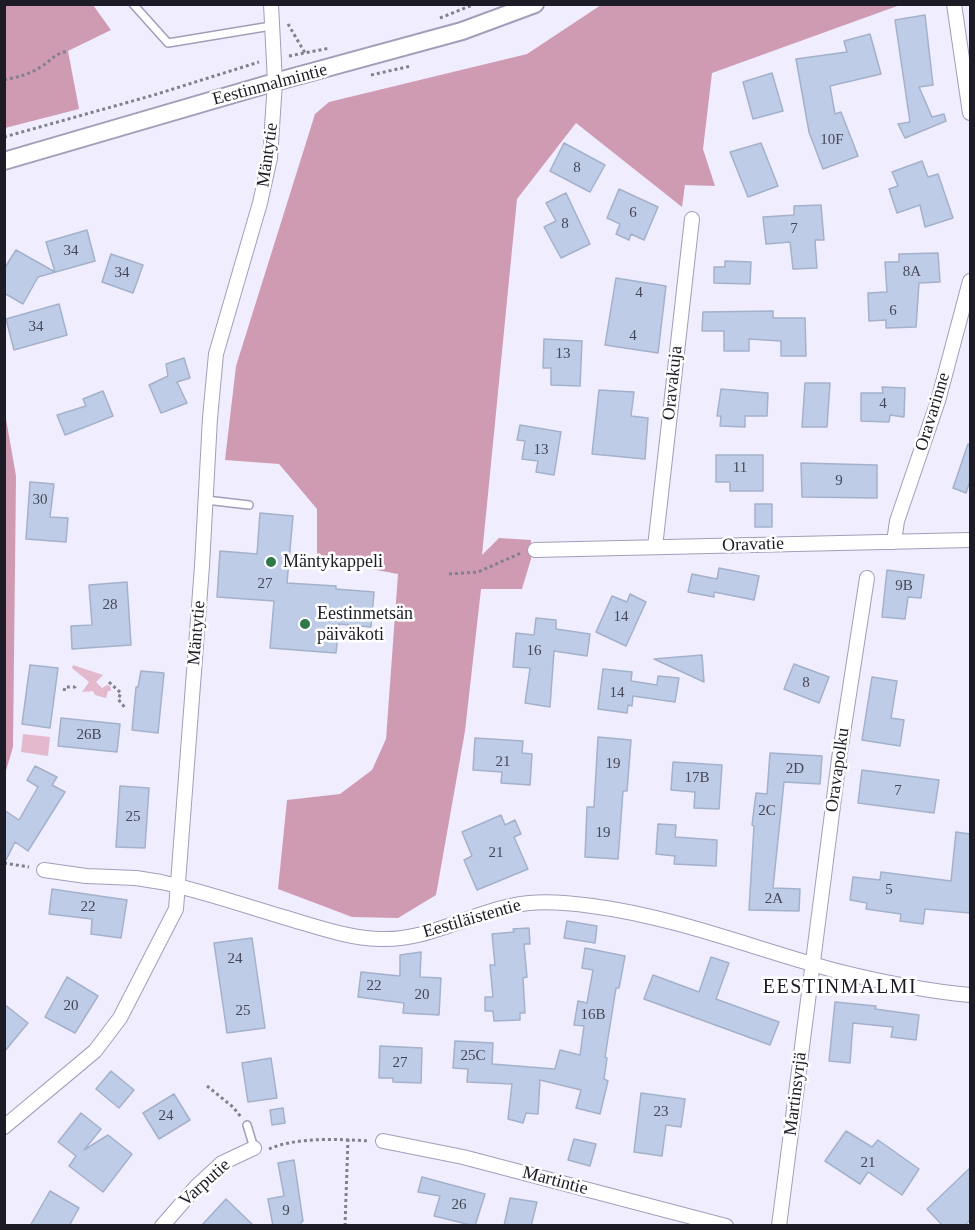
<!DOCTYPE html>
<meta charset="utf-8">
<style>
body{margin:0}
#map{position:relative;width:975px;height:1230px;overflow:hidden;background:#f0edff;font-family:Georgia,serif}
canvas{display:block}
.frame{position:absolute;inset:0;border:6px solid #1d1b26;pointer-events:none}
</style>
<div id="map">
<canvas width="975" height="1230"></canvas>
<div class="frame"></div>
</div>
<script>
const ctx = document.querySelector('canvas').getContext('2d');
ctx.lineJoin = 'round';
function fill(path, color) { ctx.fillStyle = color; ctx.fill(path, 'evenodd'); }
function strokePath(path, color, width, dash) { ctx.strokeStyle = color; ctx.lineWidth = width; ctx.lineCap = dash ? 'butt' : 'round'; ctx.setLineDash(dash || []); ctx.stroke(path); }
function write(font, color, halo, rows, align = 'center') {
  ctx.font = font + ' Georgia,serif'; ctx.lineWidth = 5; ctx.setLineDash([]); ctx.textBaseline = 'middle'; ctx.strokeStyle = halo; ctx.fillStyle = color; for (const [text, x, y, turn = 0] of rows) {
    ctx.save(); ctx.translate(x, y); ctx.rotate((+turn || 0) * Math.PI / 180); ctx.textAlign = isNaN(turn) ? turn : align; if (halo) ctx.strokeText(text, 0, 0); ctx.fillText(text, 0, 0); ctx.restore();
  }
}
fill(new Path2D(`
 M73 665 103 675 96 682 102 688 107 685 110 686 111 691H108L106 698 95 695 93 691 82 692 89 682 72 668Z
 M23 734 50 737 48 756 21 752Z`), '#e4b9cd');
fill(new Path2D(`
 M5 4 93 5 111 30 68 51 79 109 5 128Z
 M601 5H900L712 73 703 149 715 186 685 185 682 207 576 123 517 199 482 555 499 538 531 540V559L522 589H481L465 731 436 895 398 918 352 917 278 889 287 800 340 794 372 770 386 739 398 574 317 559V509L279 464 225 460 236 366 315 114 329 102 527 54Z
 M5 413 16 476 13 747 5 774Z`), '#cf9bb3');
const building = new Path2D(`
 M925 15 933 85 919 87 932 117 944 114 946 121 905 138 898 124 910 122 895 20Z
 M870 34 881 74 830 86 835 114 841 112 858 156 823 169 809 132 796 59 847 52 844 41Z
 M772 73 783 111 753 119 743 82Z
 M564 143 605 165 590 192 550 171Z
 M761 143 778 186 748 197 730 152Z
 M922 161 928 177 938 174 953 218 925 227 920 205 897 213 889 189 898 186 892 172Z
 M619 189 658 207 644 240 631 234 629 240 616 234 620 224 607 218Z
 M566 193 590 244 561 258 544 227 556 221 546 203Z
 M821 205 824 240H815L817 268 793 269 790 242 766 244 763 217 794 215V206Z
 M87 230 95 261 38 277 23 304 4 293V269L16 250 55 272 46 242Z
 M938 253 940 282 919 283 916 327 886 328V320L869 321 868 293 887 292 885 262H899V254Z
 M111 254 143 265 133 293 102 282Z
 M725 261 751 262 750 284 714 283V267H725Z
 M616 278 666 286 658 353 605 345Z
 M59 304 67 335 14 350 6 319Z
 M773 311V318H805L806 356H781V341L749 339V351H724V331H702L703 312Z
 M544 339 582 341 580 386 551 385V368H543Z
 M184 358 190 378 177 382 187 403 161 413 149 385 168 376 166 364Z
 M805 383H830L827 427H802Z
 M882 387 905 388 904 417 890 415 889 422 861 421V393H883Z
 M721 389 768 393 767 416H745V427L720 426 721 416H717Z
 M599 390 634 392 631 416 648 418 645 459 592 454Z
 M103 391 113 416 65 435 57 415 86 406 83 399Z
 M520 425 561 432 554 475 536 472 538 461 522 459 525 441 517 440Z
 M968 444 970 445V481L966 493 953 488Z
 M716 455H763V491H730V482H716Z
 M801 463 877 465V498L802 497Z
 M30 482 54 484 50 517 68 518 66 542 26 539Z
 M755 504H772V527H755Z
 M260 513 293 516 287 583 336 586V589L374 592 371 627 339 624 336 653 270 648 274 601 217 597 220 551 257 554Z
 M719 568 759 576 754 600 714 592V597L688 592 692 574 717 579Z
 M887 570 924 575 921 598 908 597 905 619 882 617Z
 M127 582 131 645 72 649 71 626 92 625 89 585Z
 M630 594 646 602 626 646 596 632 612 596 627 602Z
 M536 618 556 620V629L590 634 587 656 554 651 550 707 525 703 530 668 513 667 516 633 534 635Z
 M702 655 704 682 654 659Z
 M794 664 829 677 819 703 784 689Z
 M30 665 58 668 50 728 22 724Z
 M603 669 632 672 631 681 657 685 658 676 679 678 675 702 633 696 632 706 628 705 627 713 598 709Z
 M141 671 164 673 158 733 132 730 136 687H138Z
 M872 677 897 681 891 718 904 720 900 746 862 740Z
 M61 718 120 724 117 752 58 746Z
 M598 737 631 740 627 791H623L618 859 585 857 587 807H594Z
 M475 738 523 741 522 753 532 754 530 785 501 783 502 772 473 770Z
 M770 753 822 756 820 784 784 782 773 888 800 889 799 911 749 910 754 826 752 825 756 793 767 794Z
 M673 762 722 765 719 809 694 808 695 792 671 790Z
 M35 766 57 777 52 785 65 792 28 851 15 842 4 864V810L19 820 38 787 27 780Z
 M862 770 939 780 934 813 858 803Z
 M120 786 149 788 145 848 116 847Z
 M501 815 505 825 515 820 521 834 514 837 528 869 477 890 464 860 472 856 462 832Z
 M658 824 676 825 675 837 717 840 716 866 674 864 675 856 656 854Z
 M956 832 970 834V913L925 909 923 924 900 921 901 914 866 909 867 903 850 900 853 877 880 880 881 872 951 881Z
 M52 889 127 900 121 938 91 934 92 919 49 914Z
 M567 921 597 926 595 943 564 938Z
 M529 928 530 944H524L527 977 523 978 525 1013H520V1020L494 1021 493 1011H485V997H493L490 965H495L492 934 514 932 513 929Z
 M252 938 265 1028 227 1033 214 943Z
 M585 948 625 956 619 988H616L605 1057 607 1058 604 1079 608 1081 600 1114 576 1108 581 1090 540 1080 538 1114 526 1113 523 1123 508 1119 512 1084 467 1082 468 1069 453 1068 455 1041 493 1043 492 1064 555 1069 560 1050 580 1055 584 1026 574 1025 578 1001 587 1003 593 970 582 968Z
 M421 952 420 977 441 978 439 1015 403 1013 404 1003 358 997 361 972 400 976V955Z
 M711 957 729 963 716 999 779 1022 770 1045 644 999 653 975 699 992Z
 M67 977 98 996 75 1033 45 1017Z
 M835 1002 876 1006 875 1009 919 1015 916 1040 891 1037 893 1027 853 1023 850 1063 829 1061Z
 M4 1004 28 1023 4 1052Z
 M380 1046 422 1048 421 1083 393 1082V1078H379Z
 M271 1058 277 1098 248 1102 242 1063Z
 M111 1071 134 1090 119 1108 96 1089Z
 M641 1093 685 1099 681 1127 666 1125 662 1156 634 1152Z
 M174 1094 190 1120 159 1139 143 1113Z
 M283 1108 285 1123 272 1125 270 1110Z
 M81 1113 101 1129 84 1150 108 1135 132 1154 103 1192 69 1166 76 1156 58 1142Z
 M846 1131 872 1147 878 1140 919 1169 902 1195 868 1172 860 1184 825 1161Z
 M574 1139 596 1144 590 1166 568 1160Z
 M294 1160 303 1221 301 1222V1226H273L268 1199 284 1196 278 1163Z
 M970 1168V1220L964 1226H943L927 1209Z
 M422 1177 485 1194 475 1226 434 1216 440 1196 418 1192Z
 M50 1191 79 1208 69 1226H30Z
 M510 1198 537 1202 531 1226H504Z
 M226 1199 254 1226H201Z`);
fill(building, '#bfcce7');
strokePath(building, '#a4b1cb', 1.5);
const service = new Path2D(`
 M133 4 168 43 271 26
 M206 500 249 505
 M247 1125 254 1148`);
const minor = new Path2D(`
 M954 4 970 113
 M894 542 897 521 938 401 970 281
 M655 547 692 219
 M535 550 970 540
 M44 870 86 876 136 878 161 882C202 891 243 905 283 917 315 926 346 938 380 939 432 941 478 908 529 903 550 901 571 903 592 906 676 917 755 949 837 971 881 982 926 991 970 995
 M4 1127 95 1051 120 1018 176 909 202 566 210 418 216 354 260 203 270 158 275 82 271 4
 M383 1141 463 1157 726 1226
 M162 1226 196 1187 222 1163 254 1148
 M779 1226 839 759 867 578`);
const tertiary = new Path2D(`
 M4 161 275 82 462 31 535 4`);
strokePath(service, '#a29eba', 10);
strokePath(minor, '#a29eba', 16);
strokePath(tertiary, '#a29eba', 20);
strokePath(new Path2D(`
 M440 18 475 4
 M288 24 305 53
 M289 56 330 48
 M371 75 411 66
 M4 80C18 77 31 74 42 66 53 59 54 54 68 51
 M4 137 154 95 259 62
 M449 574 478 572 521 553
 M109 682 121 693 118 699 126 709
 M64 691 65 687H75L76 685
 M4 863 29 867
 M207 1086 233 1107 241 1117
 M269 1149C296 1137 339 1139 369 1141
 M345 1226 348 1139`), '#82808e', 3, [3, 3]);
strokePath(service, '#fff', 7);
strokePath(minor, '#fff', 14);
strokePath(tertiary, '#fff', 16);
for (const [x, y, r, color] of [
 [271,562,6,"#2e7948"],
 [305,624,6,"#2e7948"]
]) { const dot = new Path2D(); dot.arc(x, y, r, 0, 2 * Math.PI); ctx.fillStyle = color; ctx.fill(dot); strokePath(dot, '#fff', 2); }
write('15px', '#464756', null, [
 ["10F",832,140],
 ["8",577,168],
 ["6",633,213],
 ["8",565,224],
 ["7",794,229],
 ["34",71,251],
 ["8A",912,272],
 ["34",122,273],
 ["4",639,293],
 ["6",893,311],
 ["34",36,327],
 ["4",633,336],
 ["13",563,354],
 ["4",883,404],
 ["13",541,450],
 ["11",740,468],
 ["9",839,481],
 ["30",40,500],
 ["27",265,584],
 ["9B",904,586],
 ["28",110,605],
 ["14",621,617],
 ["16",534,651],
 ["8",806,683],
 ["14",617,693],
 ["26B",89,735],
 ["21",503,762],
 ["19",613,764],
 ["2D",795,769],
 ["17B",697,778],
 ["7",898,791],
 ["2C",767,811],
 ["25",133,817],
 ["19",603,833],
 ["21",496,853],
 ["5",889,890],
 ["2A",774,899],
 ["22",88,907],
 ["24",235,959],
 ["22",374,986],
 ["20",422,995],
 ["20",71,1006],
 ["25",243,1011],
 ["16B",593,1015],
 ["25C",473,1056],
 ["27",400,1063],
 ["23",661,1112],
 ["24",166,1116],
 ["21",868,1163],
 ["26",459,1205],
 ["9",286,1211]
]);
write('18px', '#1d1b26', '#fff', [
 ["Eestinmalmintie",270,85,-15],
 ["Mäntytie",268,155,-82],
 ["Oravakuja",673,383,-84],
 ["Oravarinne",933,412,-73],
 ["Oravatie",753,545,-2],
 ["Mäntytie",197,633,-85],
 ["Oravapolku",838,770,-82],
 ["Eestiläistentie",472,919,-16],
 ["Martinsyrjä",796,1094,-83],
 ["Martintie",555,1181,15],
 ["Varputie",205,1183,-42]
]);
write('18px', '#1d1b26', '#fff', [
 ["Mäntykappeli",283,562],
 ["Eestinmetsän",317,614],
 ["päiväkoti",317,635]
], 'left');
ctx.letterSpacing = '1.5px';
write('20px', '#1d1b26', '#fff', [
 ["EESTINMALMI",840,988]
]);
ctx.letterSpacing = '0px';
</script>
